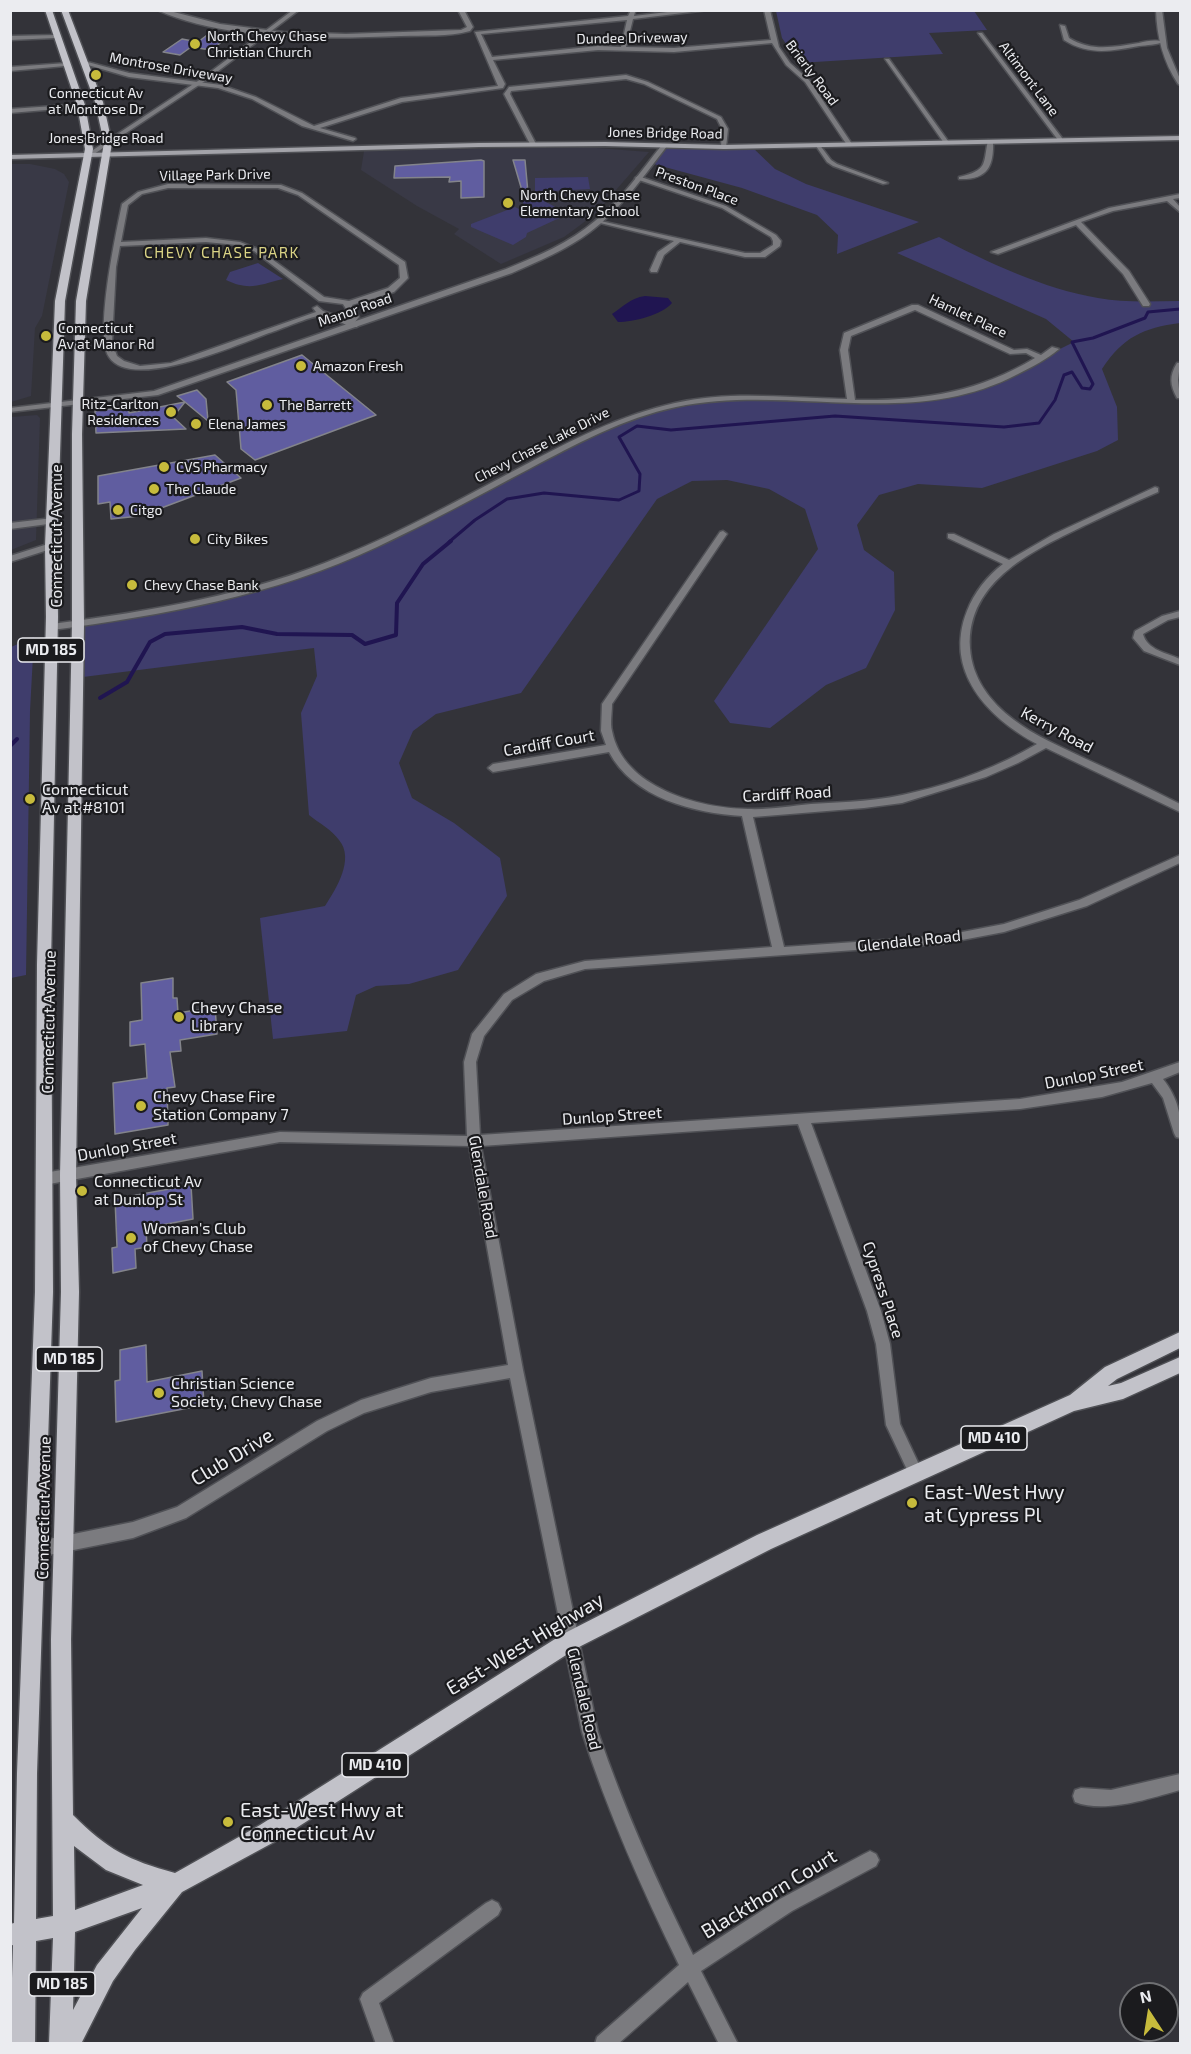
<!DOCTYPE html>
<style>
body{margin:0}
#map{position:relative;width:1191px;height:2054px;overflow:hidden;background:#333339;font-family:"Exo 2",sans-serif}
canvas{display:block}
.frame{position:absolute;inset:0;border:12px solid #ebecf0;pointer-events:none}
.north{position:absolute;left:1119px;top:1982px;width:60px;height:60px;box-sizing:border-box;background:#1b1b1e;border:2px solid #6e6f72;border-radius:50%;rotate:348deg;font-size:16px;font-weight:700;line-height:24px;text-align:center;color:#ebecf0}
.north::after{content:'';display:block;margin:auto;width:21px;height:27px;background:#c7bb3c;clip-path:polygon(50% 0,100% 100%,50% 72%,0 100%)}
</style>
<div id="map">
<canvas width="1191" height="2054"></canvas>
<div class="frame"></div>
<div class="north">N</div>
</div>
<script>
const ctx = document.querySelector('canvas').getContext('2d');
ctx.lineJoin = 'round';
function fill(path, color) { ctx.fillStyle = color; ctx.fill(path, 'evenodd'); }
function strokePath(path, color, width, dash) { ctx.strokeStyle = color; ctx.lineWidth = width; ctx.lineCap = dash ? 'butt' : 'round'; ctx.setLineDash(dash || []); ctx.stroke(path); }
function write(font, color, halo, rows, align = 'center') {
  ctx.font = font + ' "Exo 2",sans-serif'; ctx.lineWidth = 4.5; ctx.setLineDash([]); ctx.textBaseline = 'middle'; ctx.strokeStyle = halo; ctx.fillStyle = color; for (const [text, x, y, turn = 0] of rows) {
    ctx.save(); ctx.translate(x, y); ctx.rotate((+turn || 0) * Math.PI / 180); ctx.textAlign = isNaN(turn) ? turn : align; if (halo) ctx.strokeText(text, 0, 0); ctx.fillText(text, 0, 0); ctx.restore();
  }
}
fill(new Path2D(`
 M584 147 649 152 597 212 579 226 564 237 501 264 454 234 459 229 417 206 361 170 364 151Z
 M11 164H30L55 169 64 174 69 182 42 316 35 328 31 396 11 402Z
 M37 415 40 418 36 540 11 550V417Z`), '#393946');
fill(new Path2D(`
 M776 11H974L987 30 929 33 943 54 799 63 782 38Z
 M664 146 752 147 775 169 806 184 919 222 837 254 838 235 817 215 742 188 650 163Z
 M588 177 590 189 535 192V178Z
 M537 197 568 214 527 233 526 237 513 245 471 227V224L515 207 519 209 524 207 522 198Z
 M939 237C987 262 1044 289 1098 298 1125 303 1153 301 1180 301V323C1143 328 1123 337 1102 369L1117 407 1118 440 1097 451 982 488 918 484 879 495 857 525 864 550 894 572 895 610 866 668 826 685 770 728 730 723 714 701 818 549 805 509 769 489 727 480 692 481 657 499 521 693 436 714 413 731 399 763 412 798 454 823 500 858 507 896 458 970 409 984 376 986 356 995 347 1031 273 1039 260 918 325 906C336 889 355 859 339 840 332 830 319 823 309 815L301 713 317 676 314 648 75 678 78 624 249 591 347 557 622 419 699 401 739 399 906 402 981 388 1074 342 1046 319 897 253Z
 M258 263 283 279C259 285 249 291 226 280L230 272Z
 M34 637 30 711 26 975 11 978V647Z`), '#3f3d6c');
fill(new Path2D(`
 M645 296 668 298 672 303C662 315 633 322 618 322L612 314C623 307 630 298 645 296Z`), '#201551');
strokePath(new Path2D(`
 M449 542 475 520 507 499 544 493 619 500 639 491 640 474 619 437 637 426 671 430 835 416 1004 427 1039 423 1055 400 1064 375 1072 372 1082 388 1090 389 1093 384 1072 342 1093 338 1145 318 1148 312 1180 309`), '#201551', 3);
strokePath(new Path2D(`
 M100 698 127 682 150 642 165 634 242 627 277 634 352 635 365 644 396 635 397 603 423 564 451 541
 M10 746 17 739`), '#201551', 4);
const building = new Path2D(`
 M211 32 231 35 211 50 191 47 180 55 163 52 182 39 198 42Z
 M481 160 484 161V197L461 198V181L449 182 450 177 394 178 395 166Z
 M513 160H525L528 193 523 194Z
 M302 355 376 415 255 460 241 449 236 390 227 382Z
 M197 390 206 399 208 421 185 402 173 417 186 429 96 433 95 411 129 407V413L185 402 177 396Z
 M215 455 241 478 140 516 111 519 110 502 98 504V476Z
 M173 978V998H177L178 1013 215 1007 217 1034 180 1040 181 1051 170 1052 175 1087 167 1088 168 1125 115 1134 113 1083 147 1078 145 1044 130 1046V1022L142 1020 141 983Z
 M191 1185 193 1219 146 1228 147 1247 135 1249 136 1268 113 1273 112 1248 117 1247 115 1199Z
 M146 1345 147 1382 202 1371 204 1405 116 1422 115 1381 120 1380V1350Z`);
fill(building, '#605da0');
strokePath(building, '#83848b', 1.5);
const minor = new Path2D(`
 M157 10H166L220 24 283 32 346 34 461 30 467 27 458 10H464L473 27 470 31C448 37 424 35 401 36 327 39 225 41 157 10Z
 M631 10 635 12 634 16 684 10H708L633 19 626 47 674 48 771 40 764 10H770L779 47 790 63 809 80 852 144 847 145 805 82 786 65 772 43 674 52 598 50 493 60 505 84 503 88 402 102 320 128 355 138 356 139 353 141 302 126 252 99 218 88 129 77 81 63 84 61 129 73 221 85 256 97 314 126 401 98 498 86 475 32 628 16ZM627 20 621 47 598 46 492 57 481 34Z
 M1060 25 1065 26 1069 38C1092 52 1113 47 1139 43 1147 41 1156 39 1163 42 1156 45 1147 45 1139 46 1112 51 1089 56 1064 40Z
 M978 33H982L1062 138V140H1058Z
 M57 35 55 38 10 40V36Z
 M885 59H889L948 141V143H944Z
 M67 63 65 66 10 71V67Z
 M626 75 648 82 721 117 728 129 726 148 721 147 722 129 717 119 644 84 626 79 511 91 510 94 536 144 533 146 530 144 504 94 509 87Z
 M83 104 81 107 10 113V109Z
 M988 140 993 141C994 167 987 180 959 179V177C988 170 983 165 988 140Z
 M819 144 831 160 837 164 888 183 883 184 833 166 827 162 816 146Z
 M638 176 726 206 776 235 781 241 780 246 765 257H745L680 242 664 255 657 272H651L650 270 658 252 674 241 596 222V220L745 253H760L773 245V241L771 237 722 208 636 179 635 178Z
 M168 184 281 185 302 193 405 262 408 278 394 292 352 305 359 317 354 323 358 325 357 327H351C342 323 331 317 321 316 313 315 279 330 269 333 239 344 132 392 109 357 94 334 116 233 122 204L138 192ZM168 188H278L298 195 399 265 400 278 388 288 349 301 324 297 258 249 240 242 206 238 121 242 128 205 142 194ZM206 242 237 245 254 251 319 301 343 304 351 317 348 320 323 311 317 306 313 308 316 312 171 363 140 366 124 361 117 356 112 342 116 267 120 246Z
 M1180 194V198L1173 199 1180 207V212L1167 201 1113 211 1081 222 1129 271 1150 304 1149 306H1143L1123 274 1076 225 998 254 991 252 1109 208Z
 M912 305H918L1014 350 1027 349 1041 355 1052 347 1059 349C1047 359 1032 367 1018 374 910 431 790 383 676 407 624 418 576 444 529 469 478 496 428 523 377 547 274 596 163 615 52 630L47 627 52 624C151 611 250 595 342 556 404 531 462 498 521 467 570 441 620 415 675 403 731 390 790 398 847 399L840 350 844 333ZM915 310 1010 354 1026 353 1035 358C977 393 921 401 855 400L848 350 851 336Z
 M1177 363H1180L1178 380 1180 398H1177C1170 385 1169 376 1177 363Z
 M1155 487 1158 488V492C1134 502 1111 513 1088 524 1036 549 966 580 970 648 972 678 990 702 1014 720 1035 736 1061 747 1086 759 1117 773 1149 788 1180 804V812L1046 748 1018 763 986 777 902 803 864 808 753 817 784 947 941 936 1004 924 1079 900 1180 855V863L1087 906 1004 932 941 944 585 969 544 981 512 1000 484 1036 476 1062 480 1135 1020 1099 1122 1082 1180 1062V1072L1163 1079C1178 1098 1182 1116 1180 1138L1176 1137 1174 1133 1163 1098 1152 1083 1102 1097 1020 1109 811 1123 881 1311 890 1344 900 1424 923 1473 921 1478 916 1480 911 1478 886 1425 876 1344 867 1311 798 1124 481 1146 523 1370 598 1732C624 1809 657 1882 693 1955L780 1899 864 1854 870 1851 876 1854 879 1860 876 1866 792 1911 701 1971 738 2044H719L688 1982 618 2044H595L597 2037 679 1965C642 1889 608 1813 582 1732L510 1378 431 1392 364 1413 327 1431 186 1518 133 1538 34 1558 29 1555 26 1550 29 1545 34 1542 133 1522 177 1507 317 1421 361 1400 431 1378 508 1365 469 1146 280 1142 44 1185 39 1183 38 1179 39 1175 44 1173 280 1132 467 1136 464 1062 472 1034 504 994 536 974 585 961 772 947 742 816C694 813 633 798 609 752L493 772 488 768 493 764 606 745 601 731 602 704 720 532 723 531 727 534 612 704C612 713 610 723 612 731 623 788 699 808 748 809 769 810 790 806 811 804 846 802 881 801 915 792 958 782 999 766 1037 744 988 718 943 671 967 611 974 593 987 576 1003 564L948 538V534H954L1009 560 1054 534Z
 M53 518 56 519V523L10 529V523Z
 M51 543 54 544V548L10 562V556Z
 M1180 611V617L1168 620 1143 634C1147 650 1167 653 1180 659V665L1144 651 1133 638 1135 631 1162 616Z
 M1180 1774V1790C1151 1798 1105 1814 1075 1802L1073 1796 1075 1790 1081 1788 1111 1790Z
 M492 1900 498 1903 501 1909 498 1915 379 2003 394 2044H376L360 1999 363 1993 486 1903Z`);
const tertiary = new Path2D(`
 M293 10H299L205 81 91 156H87V154L201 79Z
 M1156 10H1162L1167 48 1180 79V85L1178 84C1163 61 1157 38 1156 10Z
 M662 145 667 146C644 176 621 209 590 232 566 250 539 261 512 273L158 395 10 412V408L154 391 506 269C538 256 569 243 595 221 621 200 641 171 662 145Z`);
const secondary = new Path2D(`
 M1180 136V140L724 149 605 146 479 147 10 159V155L479 143 605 142 724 145Z`);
const primary = new Path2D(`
 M45 10H52L85 105 93 149 65 301 57 546 58 617 51 964 53 1292 37 1773 36 1919 53 1916 51 1639 61 1292 60 1175 72 624V434L76 301 104 143 95 102 61 10H68L103 102 112 143 86 301 82 434 84 624 76 1175 79 1292 71 1639 73 1815C108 1850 128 1860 175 1873L260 1825 563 1634 757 1535 1070 1395 1105 1367 1180 1332V1348L1117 1379 1108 1386 1121 1383 1180 1357V1373L1123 1399 1074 1411 771 1549 577 1648 276 1841 182 1892 135 1950 113 1981 81 2044H49L53 1938 36 1941 35 2044H10L13 1945 10 1946V1924L14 1923 17 1773 35 1292 37 964 46 617 45 546 55 301 85 149 77 105ZM74 1846 106 1870 143 1885 75 1910ZM142 1908 97 1965 73 2010 75 1932Z`);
strokePath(minor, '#505156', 3);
strokePath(tertiary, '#505156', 3);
strokePath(secondary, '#505156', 3);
strokePath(primary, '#505156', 3);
fill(minor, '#7b7b7f');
fill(tertiary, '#7b7b7f');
fill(secondary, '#a3a3a9');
fill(primary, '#c2c2c9');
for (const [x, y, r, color] of [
 [195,44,6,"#c7bb3c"],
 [96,75,6,"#c7bb3c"],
 [508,203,6,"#c7bb3c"],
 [46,336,6,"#c7bb3c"],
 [301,366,6,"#c7bb3c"],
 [267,405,6,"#c7bb3c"],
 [171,412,6,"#c7bb3c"],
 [196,424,6,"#c7bb3c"],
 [164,467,6,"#c7bb3c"],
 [154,489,6,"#c7bb3c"],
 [118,510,6,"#c7bb3c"],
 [195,539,6,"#c7bb3c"],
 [132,585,6,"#c7bb3c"],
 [30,799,6,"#c7bb3c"],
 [179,1017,6,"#c7bb3c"],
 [141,1106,6,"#c7bb3c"],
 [82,1191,6,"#c7bb3c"],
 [131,1238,6,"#c7bb3c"],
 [159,1393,6,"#c7bb3c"],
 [912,1503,6,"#c7bb3c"],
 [228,1822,6,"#c7bb3c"]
]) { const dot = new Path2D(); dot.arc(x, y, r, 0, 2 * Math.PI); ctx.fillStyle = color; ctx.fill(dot); strokePath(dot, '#1b1b1e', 2); }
write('14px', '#ebecf0', '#1b1b1e', [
 ["North Chevy Chase",207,36],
 ["Christian Church",207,52],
 ["Connecticut Av",96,93,"center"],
 ["at Montrose Dr",96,109,"center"],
 ["North Chevy Chase",520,195],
 ["Elementary School",520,211],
 ["Connecticut",58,328],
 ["Av at Manor Rd",58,344],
 ["Amazon Fresh",313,366],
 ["Ritz-Carlton",159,404,"right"],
 ["Residences",159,420,"right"],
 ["The Barrett",279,405],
 ["Elena James",208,424],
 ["CVS Pharmacy",176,467],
 ["The Claude",166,489],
 ["Citgo",130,510],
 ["City Bikes",207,539],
 ["Chevy Chase Bank",144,585]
], 'left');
write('14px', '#ebecf0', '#1b1b1e', [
 ["Dundee Driveway",632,38,-1],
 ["Montrose Driveway",171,68,10],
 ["Brierly Road",812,73,53],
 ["Altimont Lane",1029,79,53],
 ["Jones Bridge Road",665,133,1],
 ["Jones Bridge Road",106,138],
 ["Village Park Drive",215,175,-1],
 ["Preston Place",697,186,20],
 ["Manor Road",355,310,-19],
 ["Hamlet Place",968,316,25],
 ["Chevy Chase Lake Drive",542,445,-27]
]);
ctx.letterSpacing = '1.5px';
write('15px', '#dad385', '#1b1b1e', [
 ["CHEVY CHASE PARK",222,253]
]);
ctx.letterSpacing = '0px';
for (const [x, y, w] of [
 [51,650,66],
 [69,1359,66],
 [994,1438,66],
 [375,1765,66],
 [62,1984,66]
]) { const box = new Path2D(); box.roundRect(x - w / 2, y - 12, w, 24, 4.5); ctx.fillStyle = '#1b1b1e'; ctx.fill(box); strokePath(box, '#ebecf0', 1.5); }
write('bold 15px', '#ebecf0', null, [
 ["MD 185",51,650],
 ["MD 185",69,1359],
 ["MD 410",994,1438],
 ["MD 410",375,1765],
 ["MD 185",62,1984]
]);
write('16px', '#ebecf0', '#1b1b1e', [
 ["Connecticut Avenue",57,536,-90],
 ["Kerry Road",1057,730,28],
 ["Cardiff Court",549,743,-10],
 ["Cardiff Road",787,794,-3],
 ["Glendale Road",909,941,-6],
 ["Connecticut Avenue",49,1022,-89],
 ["Dunlop Street",1094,1074,-11],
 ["Dunlop Street",612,1116,-4],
 ["Dunlop Street",127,1147,-10],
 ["Glendale Road",483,1187,80],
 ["Cypress Place",883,1290,72],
 ["Connecticut Avenue",44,1508,-89],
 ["Glendale Road",584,1699,77]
]);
write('16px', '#ebecf0', '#1b1b1e', [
 ["Connecticut",42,790],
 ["Av at #8101",42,808],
 ["Chevy Chase",191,1008],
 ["Library",191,1026],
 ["Chevy Chase Fire",153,1097],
 ["Station Company 7",153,1115],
 ["Connecticut Av",94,1182],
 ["at Dunlop St",94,1200],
 ["Woman's Club",143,1229],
 ["of Chevy Chase",143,1247],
 ["Christian Science",171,1384],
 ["Society, Chevy Chase",171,1402]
], 'left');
write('20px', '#ebecf0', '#1b1b1e', [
 ["Club Drive",232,1457,-31],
 ["East-West Highway",525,1644,-31],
 ["Blackthorn Court",769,1894,-31]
]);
write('20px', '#ebecf0', '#1b1b1e', [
 ["East-West Hwy",924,1492],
 ["at Cypress Pl",924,1515],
 ["East-West Hwy at",240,1810],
 ["Connecticut Av",240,1833]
], 'left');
</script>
